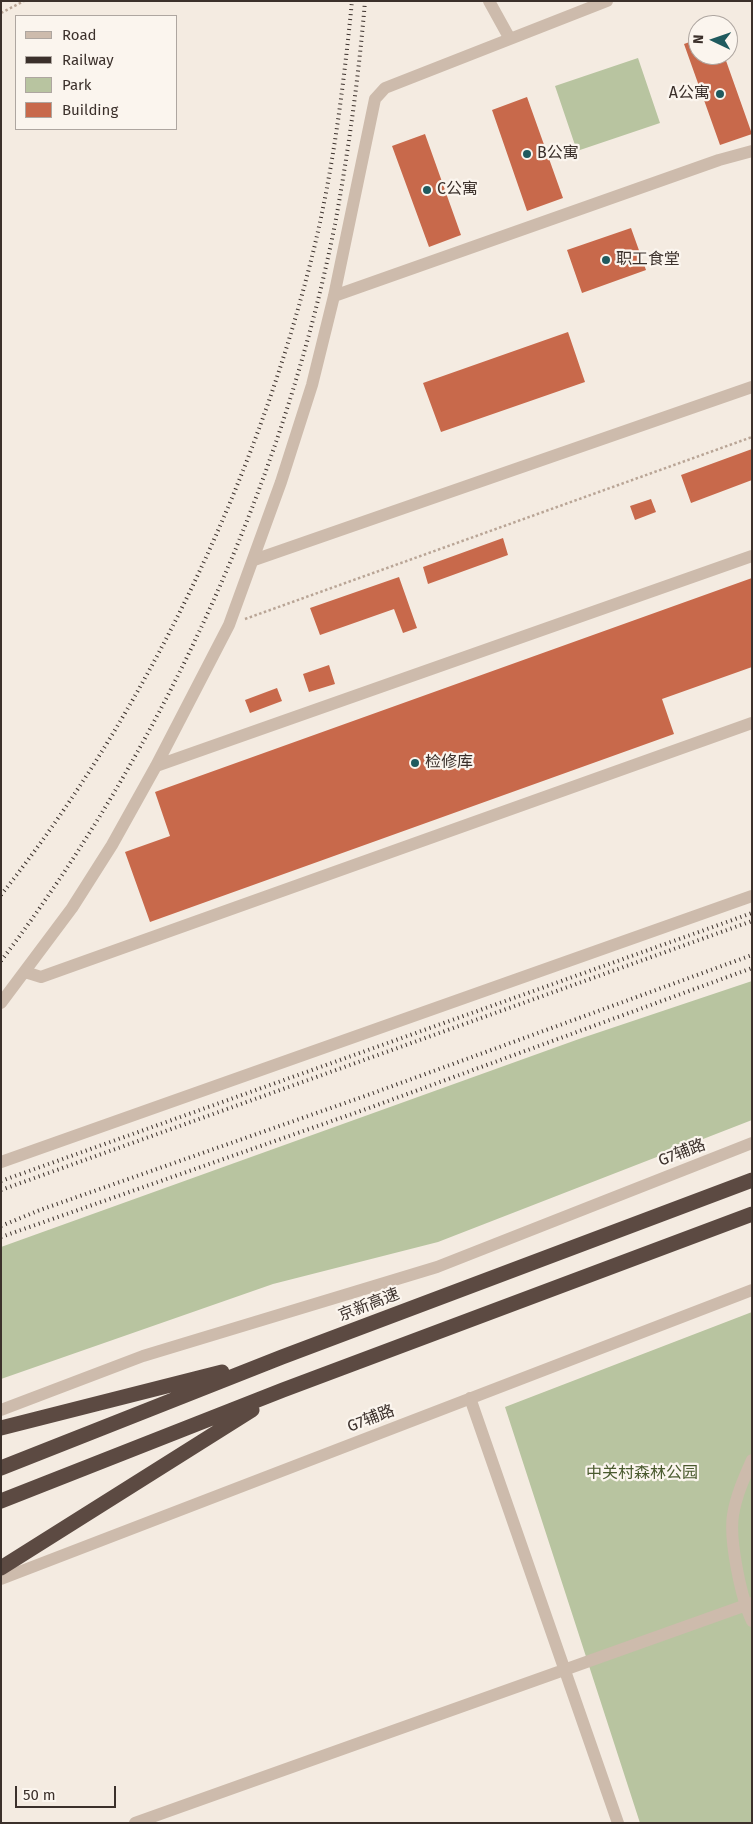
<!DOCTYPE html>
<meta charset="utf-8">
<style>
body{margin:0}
#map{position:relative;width:753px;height:1824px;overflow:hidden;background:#f4ebe1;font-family:"Fira Sans",sans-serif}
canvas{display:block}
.frame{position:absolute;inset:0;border:2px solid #3b302b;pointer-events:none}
.legend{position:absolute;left:15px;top:15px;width:162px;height:115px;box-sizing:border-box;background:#fbf5ee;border:1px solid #aea6a0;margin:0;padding:6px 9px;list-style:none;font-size:15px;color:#3b302b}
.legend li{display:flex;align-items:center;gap:10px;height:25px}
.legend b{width:25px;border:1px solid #aea6a0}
.north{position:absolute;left:688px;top:15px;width:50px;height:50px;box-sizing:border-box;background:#fbf5ee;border:1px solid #aea6a0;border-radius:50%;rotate:273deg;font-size:14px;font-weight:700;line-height:20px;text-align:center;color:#3b302b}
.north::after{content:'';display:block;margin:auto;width:18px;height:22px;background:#1f5a5e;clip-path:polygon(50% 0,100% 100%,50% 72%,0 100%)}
.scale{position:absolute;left:15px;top:1786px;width:101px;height:22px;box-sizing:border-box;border:2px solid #3b302b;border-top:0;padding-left:6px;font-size:15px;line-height:18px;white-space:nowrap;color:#3b302b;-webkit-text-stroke:4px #fbf5ee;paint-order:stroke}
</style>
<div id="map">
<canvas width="753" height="1824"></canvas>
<div class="frame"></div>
<ul class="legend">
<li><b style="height:6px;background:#cdbbac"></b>Road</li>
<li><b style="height:6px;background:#3b302b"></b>Railway</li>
<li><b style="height:14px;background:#b8c4a0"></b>Park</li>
<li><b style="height:14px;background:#c8694b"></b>Building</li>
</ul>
<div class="north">N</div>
<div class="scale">50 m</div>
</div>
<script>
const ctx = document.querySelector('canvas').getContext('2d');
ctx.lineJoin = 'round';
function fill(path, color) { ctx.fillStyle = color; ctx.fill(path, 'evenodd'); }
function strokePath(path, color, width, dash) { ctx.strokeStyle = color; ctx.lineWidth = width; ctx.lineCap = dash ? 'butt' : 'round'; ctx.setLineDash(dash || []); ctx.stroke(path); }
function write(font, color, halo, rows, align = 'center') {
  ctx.font = font + ' "Fira Sans","Noto Sans SC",sans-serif'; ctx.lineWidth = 4.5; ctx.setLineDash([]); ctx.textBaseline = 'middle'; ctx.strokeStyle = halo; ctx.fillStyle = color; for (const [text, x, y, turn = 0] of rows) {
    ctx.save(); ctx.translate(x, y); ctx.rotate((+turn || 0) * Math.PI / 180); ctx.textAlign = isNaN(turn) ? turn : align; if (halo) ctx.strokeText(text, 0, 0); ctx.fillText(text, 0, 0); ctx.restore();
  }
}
fill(new Path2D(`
 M638 58 660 123 577 151 555 86Z
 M752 981V1120L438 1242 273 1284 1 1379V1247L579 1039Z
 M752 1312V1823H640L505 1407Z`), '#b8c4a0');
fill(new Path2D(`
 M698 39V55H724L752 134 720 145 684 44Z
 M527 97 563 198 527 211 492 110Z
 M425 134 461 235 429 247 392 146Z
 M631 228 646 270 582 293 567 250Z
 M568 332 585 382 441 432 423 383Z
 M752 449V480L691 503 681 475Z
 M651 499 656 512 635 520 630 506Z
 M503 538 508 555 428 584 423 567Z
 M399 577 417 628 403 633 394 609 320 635 310 608Z
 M752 578V667L662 699 674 734 150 922 125 852 170 836 155 792Z
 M329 665 335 684 309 692 303 674Z
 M277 688 282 701 250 713 245 700Z`), '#c8694b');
strokePath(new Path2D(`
 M1 13 24 1
 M245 619 752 437`), '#b9a596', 2.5, [2.5, 2.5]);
strokePath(new Path2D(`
 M489 1 510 39
 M334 296 719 160 752 151
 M254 560 752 387
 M156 766 752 556
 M25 972 41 977 752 723
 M1 1003 72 908 112 845 156 766 229 625 281 482 312 385 334 296 375 99 385 88 607 1
 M1 1162 752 896
 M470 1398 618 1823
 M1 1410 143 1356 437 1267 752 1143
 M752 1460C744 1478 736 1496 733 1515 729 1540 741 1598 752 1621
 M1 1579 752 1290
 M135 1823 752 1603`), '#cdbbac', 12);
strokePath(new Path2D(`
 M1 1428 222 1372
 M1 1468 282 1357 752 1180
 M1 1501 283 1390 752 1214
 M1 1568 252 1410`), '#5c4a42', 15);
strokePath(new Path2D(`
 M1 895C141 719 250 494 307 276 331 187 343 93 352 1
 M1 961C162 749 285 481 336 219 349 147 359 74 365 1
 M1 1181 752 913
 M1 1190 752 921
 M1 1226 40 1210 365 1096 752 955
 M1 1237 369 1108 752 968`), '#3b302b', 4, [1, 4]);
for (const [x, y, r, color] of [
 [720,94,5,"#1f5a5e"],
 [527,154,5,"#1f5a5e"],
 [427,190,5,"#1f5a5e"],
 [606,260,5,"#1f5a5e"],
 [415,763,5,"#1f5a5e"]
]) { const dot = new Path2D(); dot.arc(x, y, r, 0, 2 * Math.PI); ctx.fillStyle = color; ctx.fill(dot); strokePath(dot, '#fbf5ee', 2); }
write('16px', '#3b302b', '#fbf5ee', [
 ["A公寓",710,94,"right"],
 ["B公寓",537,154],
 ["C公寓",437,190],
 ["职工食堂",616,260],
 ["检修库",425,763]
], 'left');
write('16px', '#3b302b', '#fbf5ee', [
 ["G7辅路",682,1153,-21],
 ["京新高速",369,1305,-21],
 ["G7辅路",371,1419,-21]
]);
write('16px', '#4a5a2e', '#fbf5ee', [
 ["中关村森林公园",642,1474]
]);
</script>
